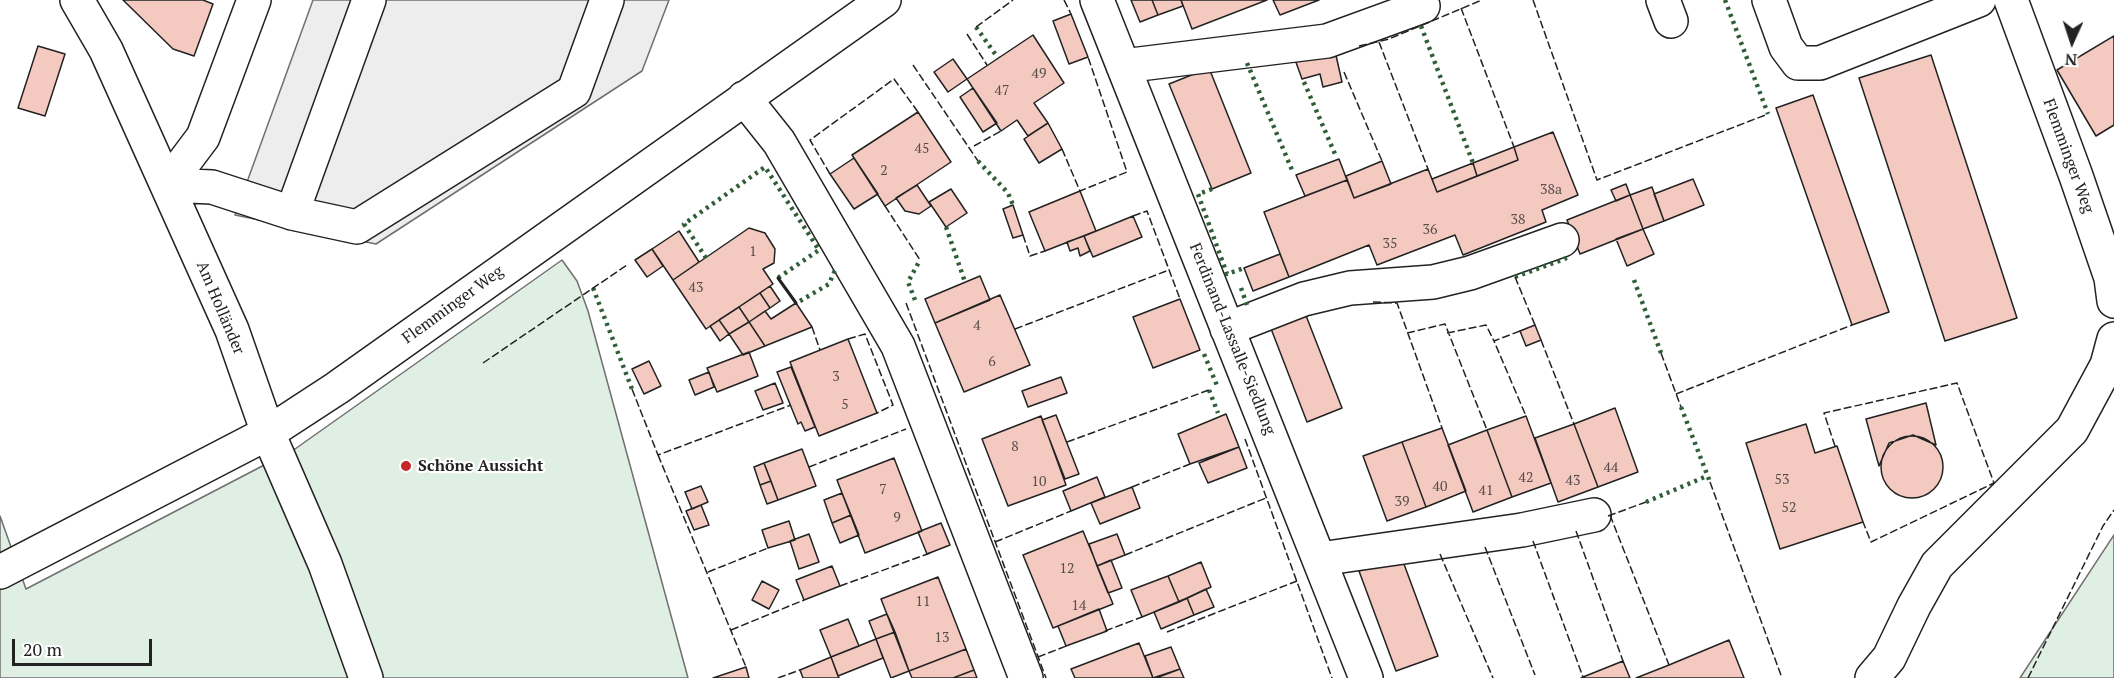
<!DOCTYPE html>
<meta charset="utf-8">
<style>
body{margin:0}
#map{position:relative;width:2114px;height:678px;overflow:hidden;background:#fff;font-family:"PT Serif",serif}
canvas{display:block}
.north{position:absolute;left:2042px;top:12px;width:60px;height:60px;-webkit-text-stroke:4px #fff;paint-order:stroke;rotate:183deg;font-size:16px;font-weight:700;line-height:24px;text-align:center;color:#222}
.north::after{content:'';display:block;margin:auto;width:21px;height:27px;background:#222;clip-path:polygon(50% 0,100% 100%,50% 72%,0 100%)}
.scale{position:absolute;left:12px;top:639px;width:140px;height:27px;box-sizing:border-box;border:3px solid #222;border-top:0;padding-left:8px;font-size:18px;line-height:21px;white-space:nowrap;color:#222;-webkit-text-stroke:4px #fff;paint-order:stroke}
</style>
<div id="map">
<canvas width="2114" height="678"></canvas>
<div class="north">N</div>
<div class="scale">20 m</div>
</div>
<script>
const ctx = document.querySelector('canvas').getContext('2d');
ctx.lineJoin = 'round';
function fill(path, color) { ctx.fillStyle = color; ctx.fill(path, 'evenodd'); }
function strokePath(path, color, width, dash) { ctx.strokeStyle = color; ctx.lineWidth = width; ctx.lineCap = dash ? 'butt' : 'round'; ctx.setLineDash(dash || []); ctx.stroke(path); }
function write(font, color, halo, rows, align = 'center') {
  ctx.font = font + ' "PT Serif",serif'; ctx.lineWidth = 4.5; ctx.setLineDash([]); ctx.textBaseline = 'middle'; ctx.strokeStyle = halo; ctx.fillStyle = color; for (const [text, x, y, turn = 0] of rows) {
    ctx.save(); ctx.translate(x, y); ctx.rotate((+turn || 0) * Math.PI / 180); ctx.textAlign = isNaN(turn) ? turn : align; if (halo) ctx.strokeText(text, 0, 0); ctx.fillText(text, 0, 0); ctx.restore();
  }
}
const green = new Path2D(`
 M562 260 577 281 588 311 688 678H0V516L26 589 295 449Z
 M2114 535V678H2020Z`);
fill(green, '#e0efe3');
strokePath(green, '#6f6f6f', 1.5);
const parking = new Path2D(`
 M313 0H669L642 71 376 244 235 215Z`);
fill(parking, '#ededed');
strokePath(parking, '#6f6f6f', 1.5);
const building = new Path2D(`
 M123 0H203L213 4 194 56 173 49Z
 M1131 0H1152L1158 15 1140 22Z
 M1152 0H1181L1183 6 1158 15Z
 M1181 0H1267L1192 29Z
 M1273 0H1319L1280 15Z
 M1071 14 1088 57 1069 64 1053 21Z
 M1033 35 1064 83 1034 103 1048 123 1028 136 1017 120 1001 131 967 79Z
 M2114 36V125L2096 136 2057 70Z
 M38 46 65 54 45 116 18 108Z
 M1335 51 1342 82 1323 87 1320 74 1302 79 1293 54Z
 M1931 55 2017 318 1945 341 1859 78Z
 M953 59 967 79 948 92 934 72Z
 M1209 68 1251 173 1212 189 1169 84Z
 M973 88 997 123 983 132 960 97Z
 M1813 95 1889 312 1852 325 1776 108Z
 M918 112 951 162 885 206 852 155Z
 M1048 123 1062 149 1039 163 1024 139Z
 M1553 132 1578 195 1542 210 1546 222 1463 255 1455 235 1377 265 1369 245 1289 277 1264 212 1347 180 1354 198 1428 169 1437 192 1518 160 1514 147Z
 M1514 147 1518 160 1477 176 1473 163Z
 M854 158 878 194 854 209 830 174Z
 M1339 159 1347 180 1305 196 1296 175Z
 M1382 161 1391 184 1354 198 1346 176Z
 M1473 163 1477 176 1437 192 1432 179Z
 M1693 179 1704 205 1664 221 1654 194Z
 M1626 184 1630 195 1616 201 1611 190Z
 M917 185 931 206 919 214 905 211 896 198Z
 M1652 187 1664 221 1643 229 1630 195Z
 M951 189 967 213 946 227 929 202Z
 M1080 191 1096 231 1045 251 1029 212Z
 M1630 195 1643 229 1580 254 1567 220Z
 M1013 205 1023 235 1013 238 1003 209Z
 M1133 216 1142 237 1093 257 1084 236Z
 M749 228 765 233 775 249 774 263 763 269 773 284 706 329 673 280Z
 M1643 229 1654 254 1627 266 1616 239Z
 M679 231 699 262 673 280 652 249Z
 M1084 236 1090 251 1080 256 1078 248 1070 251 1067 242Z
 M652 249 663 266 647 277 635 260Z
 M1280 254 1289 277 1253 291 1244 268Z
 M980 276 990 300 935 323 925 299Z
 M770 286 780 301 770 308 760 293Z
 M760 293 770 308 749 322 739 307Z
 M1000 295 1030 365 964 392 935 323Z
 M1180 299 1200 350 1153 368 1133 317Z
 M796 303 812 327 765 346 749 322 765 311 771 319Z
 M739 307 749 322 729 334 719 320Z
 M1305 313 1342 408 1307 422 1270 326Z
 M719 320 729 334 720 341 710 326Z
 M749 322 765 346 743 355 729 334Z
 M1535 325 1541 340 1526 346 1520 331Z
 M848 339 877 413 819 436 790 362Z
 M749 352 758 376 717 392 707 368Z
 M649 361 661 386 644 394 632 369Z
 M791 367 815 427 805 431 801 422 798 424 777 372Z
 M709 372 714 387 695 395 689 380Z
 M1061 377 1067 393 1028 407 1022 391Z
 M775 383 783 403 763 410 755 391Z
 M1926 403 1936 445 1913 435 1889 443 1879 466 1866 419Z
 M1615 408 1638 472 1598 487 1574 424Z
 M1226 414 1239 447 1190 464 1178 434Z
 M1056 415 1079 474 1065 479 1042 420Z
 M1041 416 1066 485 1008 506 982 439Z
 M1526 416 1551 483 1512 497 1487 430Z
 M1574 424 1598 487 1558 502 1535 438Z
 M1806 424 1815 453 1837 446 1863 522 1780 549 1746 443Z
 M1442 428 1466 491 1426 507 1402 442Z
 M1487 430 1512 497 1473 512 1448 445Z
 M1881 467a31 31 0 1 1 62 0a31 31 0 1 1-62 0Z
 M1402 442 1426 507 1387 521 1363 456Z
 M1239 447 1247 468 1208 483 1199 463Z
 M802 449 816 486 778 500 764 463Z
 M894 458 922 531 865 553 837 480Z
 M764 463 771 481 760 485 754 467Z
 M1097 477 1105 497 1071 511 1063 491Z
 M771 481 778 500 767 504 760 485Z
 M701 486 708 502 692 509 685 492Z
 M1132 487 1140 508 1100 524 1091 503Z
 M842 493 851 515 832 523 824 500Z
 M701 505 709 525 694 530 686 511Z
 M851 515 859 535 840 543 832 523Z
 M789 521 795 540 768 548 762 530Z
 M941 523 950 545 927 554 918 532Z
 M1083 531 1113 604 1053 628 1023 555Z
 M809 534 819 562 799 569 790 541Z
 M1117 534 1125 555 1097 566 1089 544Z
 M1401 556 1438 656 1396 671 1359 571Z
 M1111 560 1122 588 1108 593 1097 566Z
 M1201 562 1211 587 1179 602 1168 576Z
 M832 566 840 586 804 600 796 580Z
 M1168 576 1179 602 1142 617 1131 590Z
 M938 577 966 649 909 671 881 599Z
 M762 581 779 590 769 609 752 600Z
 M1206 589 1214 607 1194 615 1187 598Z
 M1187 598 1194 615 1161 629 1154 612Z
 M1099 609 1107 631 1066 646 1058 626Z
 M887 614 895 632 876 639 869 621Z
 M848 619 859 646 831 657 820 630Z
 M895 632 909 671 891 678 876 639Z
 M876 639 883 658 838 676 831 657Z
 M1729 640 1744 678H1636L1669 665Z
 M1139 643 1153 678H1075L1071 669Z
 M1171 647 1180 669 1153 678 1145 656Z
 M966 649 974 670 953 678H912L909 671Z
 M831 657 839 678H803L800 670Z
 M1623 661 1630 678H1581L1583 677Z
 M746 667 749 678H713Z
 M1180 669 1184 678H1156Z
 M974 670 977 678H953Z`);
fill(building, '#f3c9c0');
strokePath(building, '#222', 1.5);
const minor = new Path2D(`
 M77 0 106 50 232 330 268 433 325 564 366 678
 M1097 0 1366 678
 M1663 0 1671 21
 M1769 0 1786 47 1798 63H1820L1979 0
 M2011 0 2076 176 2111 278 2114 301
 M1123 66 1327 41 1423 6
 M744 98 779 142 898 346 1026 678
 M167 185 212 187 292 213 357 227 574 91 607 0
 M167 185 203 137 254 0
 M292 213 369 0
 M1227 329 1304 299 1350 288 1433 282 1470 273 1562 240
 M1320 559 1522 530 1594 515
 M0 572 268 433 337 388 884 0
 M1872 678 1889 658 1914 606 1937 565 2072 430 2107 365 2114 339`);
strokePath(minor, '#222', 36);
strokePath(minor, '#fff', 33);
strokePath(new Path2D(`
 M1725 0 1768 114
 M1421 26 1473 163
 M976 27 998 58
 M1247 63 1292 170
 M1304 82 1335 154
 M978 161 1008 193 1013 205
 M1212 189 1198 194 1227 274 1244 268
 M946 227 965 282
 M706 258 684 224 765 167 819 250 778 278
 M1515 277 1567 258
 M1634 280 1661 353
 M593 288 632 389
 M1241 288 1247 305 1251 304
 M915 300 908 282 920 260
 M800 301 829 284 836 268
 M1204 354 1218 388
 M1209 390 1218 413
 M1681 407 1710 482
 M1646 502 1707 476`), '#2f5e38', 4.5, [3, 4.5]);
strokePath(new Path2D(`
 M1064 0 1071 14
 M1533 0 1597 180 1768 114
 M1461 8 1514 147
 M976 27 1013 0
 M967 34 987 65
 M1379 42 1428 169
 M1359 46 1389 39 1482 0
 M913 65 978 161
 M1344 72 1382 161
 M974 146 1001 131
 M1062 149 1080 191 1127 172 1088 57
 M830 174 810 140 894 79 918 112
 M885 206 920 260
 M1133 216 1147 211 1180 299
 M1023 235 1030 256 1045 251
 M1515 277 1535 325
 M1373 302 1397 303 1442 428
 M906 303 1046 678
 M812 327 820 350
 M1015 329 1169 270
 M1520 331 1494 341 1526 416
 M1407 333 1445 324 1487 430
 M1447 333 1486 325 1494 341
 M848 339 865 334 893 405 877 413
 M1541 340 1574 424
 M1661 353 1681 407
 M483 363 627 265
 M632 389 658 455 791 405
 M1676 394 1852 325
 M1245 439 1332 678
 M1067 442 1209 390
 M1835 446 1824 413 1957 383 1994 483 1871 542 1863 522
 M658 455 746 667
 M809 467 906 429
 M1710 482 1782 678
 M1132 487 1190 464
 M1610 515 1669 665
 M1608 516 1646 502
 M1576 531 1623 661
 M1533 541 1583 677
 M995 542 1071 511
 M1485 547 1535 675
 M1440 554 1493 678
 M1125 555 1266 498
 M708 572 768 548
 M840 586 930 553
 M731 630 804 600
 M1105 631 1142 617
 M1167 632 1297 581
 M1038 657 1069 645
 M778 678 800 670
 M2028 678 2103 526 2114 510`), '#222', 1.5, [8, 3]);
strokePath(new Path2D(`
 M778 278 796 303`), '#222', 3);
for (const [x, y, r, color] of [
 [406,466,6,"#c62828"]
]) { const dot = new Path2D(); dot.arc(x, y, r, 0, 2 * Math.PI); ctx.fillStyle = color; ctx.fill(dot); strokePath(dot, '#fff', 2); }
write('14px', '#564c4a', null, [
 ["49",1039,74],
 ["47",1002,91],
 ["45",922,149],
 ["2",884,171],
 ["38a",1551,190],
 ["38",1518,220],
 ["36",1430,230],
 ["35",1390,244],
 ["1",753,252],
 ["43",696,288],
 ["4",977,326],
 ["6",992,362],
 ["3",836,377],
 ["5",845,405],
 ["8",1015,447],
 ["44",1611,468],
 ["42",1526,478],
 ["53",1782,480],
 ["43",1573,481],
 ["10",1039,482],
 ["40",1440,487],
 ["7",883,490],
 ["41",1486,491],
 ["39",1402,502],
 ["52",1789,508],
 ["9",897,518],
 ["12",1067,569],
 ["11",923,602],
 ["14",1079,606],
 ["13",942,638]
]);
write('16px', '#222', '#fff', [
 ["Flemminger Weg",2068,156,70],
 ["Flemminger Weg",453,305,-36],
 ["Am Holländer",220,308,67],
 ["Ferdinand-Lassalle-Siedlung",1232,339,68]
]);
write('bold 16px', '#222', '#fff', [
 ["Schöne Aussicht",418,466]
], 'left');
</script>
